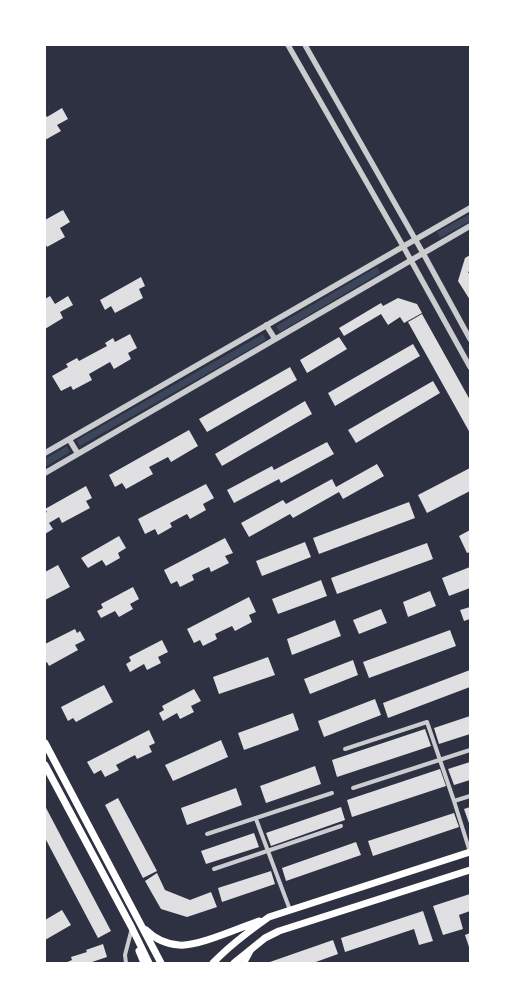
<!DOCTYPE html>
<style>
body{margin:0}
#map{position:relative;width:515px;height:1008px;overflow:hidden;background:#2d3142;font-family:"Times New Roman",serif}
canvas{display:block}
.frame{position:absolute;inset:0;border:46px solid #fff;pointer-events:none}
</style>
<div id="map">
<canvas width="515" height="1008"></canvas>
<div class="frame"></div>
</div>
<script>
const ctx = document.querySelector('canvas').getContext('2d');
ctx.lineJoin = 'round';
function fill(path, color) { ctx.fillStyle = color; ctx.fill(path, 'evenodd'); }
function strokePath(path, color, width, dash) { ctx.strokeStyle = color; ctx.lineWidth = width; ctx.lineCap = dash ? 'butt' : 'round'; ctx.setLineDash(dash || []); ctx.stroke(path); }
fill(new Path2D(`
 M470 214V221L440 238 437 232Z
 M377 267 380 273 280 332 276 326Z
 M263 334 266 340 80 446 77 440Z
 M67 446 70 452 45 467V459Z`), '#3c4559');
fill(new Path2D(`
 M62 108 68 119 57 125 61 131 45 140V114L47 117Z
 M63 210 70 222 60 228 65 237 47 247 45 243V220Z
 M470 255V271L468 272 470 275V300L458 281 465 258Z
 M141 277 145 286 139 289 143 298 115 313 111 306 105 310 100 300Z
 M50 296 55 304 68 296 73 305 60 312 63 318 45 329V299Z
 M398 298 417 304 422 313 404 323 400 317 388 325 381 314 344 336 339 328 381 303 383 306Z
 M422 314 470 400V433L408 322Z
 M130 334 137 348 128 353 131 359 114 369 110 362 89 374 92 380 73 390 71 386 61 391 52 376 68 367 66 364 77 358 79 361 107 346 105 343 113 338 115 342Z
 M339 337 347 349 307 373 300 360Z
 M413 344 420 356 335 406 328 393Z
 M290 367 297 380 207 432 199 419Z
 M433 381 440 393 356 443 348 430Z
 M305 401 312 414 222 466 215 454Z
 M189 430 198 446 171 462 168 457 149 467 153 474 126 489 122 483 115 487 109 475Z
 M327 442 334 454 281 483 279 479 234 503 227 490 272 466 274 470Z
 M377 464 384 476 343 499 339 492 293 518 290 514 249 537 241 523 283 500 286 504 332 479 336 487Z
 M470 468V491L427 513 418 495Z
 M206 484 214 498 203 504 206 510 190 519 187 514 170 523 172 527 158 535 155 529 145 534 138 519Z
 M86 486 92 498 86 501 90 508 62 523 59 517 49 523 53 529 45 534V513L47 512 45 509Z
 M409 502 415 518 319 554 313 538Z
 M470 530V552L467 553 459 536Z
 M119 536 126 548 118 553 120 558 106 566 102 560 88 568 81 558Z
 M225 538 233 553 225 556 229 563 211 572 209 567 192 575 194 580 180 587 177 581 171 584 164 570Z
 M305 542 311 557 262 576 256 561Z
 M427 543 433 559 337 594 331 578Z
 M58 565 70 587 45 600V572Z
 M470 567V588L449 596 442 578Z
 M321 580 327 596 278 614 272 599Z
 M133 587 139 599 130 604 133 609 119 617 115 611 101 618 97 611 103 608 101 604Z
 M430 591 436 606 408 617 403 602Z
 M249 597 256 612 249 615 252 622 235 631 232 626 215 634 217 639 203 646 200 640 194 643 187 629Z
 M470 607V619L464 621 460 610Z
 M381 609 387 623 359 634 353 620Z
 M335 620 341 636 292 655 287 639Z
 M75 629 77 633 80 631 85 640 75 645 78 650 49 666 47 662 45 664V644Z
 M450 630 456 646 369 678 363 662Z
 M162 640 168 652 158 657 161 663 147 670 144 664 130 672 126 664 131 661 129 657Z
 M268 657 275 675 219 694 213 677Z
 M353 660 358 675 310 694 304 679Z
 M470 670V687L388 718 383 703Z
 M104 685 113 702 76 722 73 718 68 721 61 707Z
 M194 689 201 701 191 706 194 712 180 719 177 713 163 721 159 713 164 710 162 706Z
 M375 699 381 715 324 737 318 721Z
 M293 713 299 730 244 750 238 733Z
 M470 716V734L439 744 434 728Z
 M425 729 431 746 337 777 332 760Z
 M149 730 155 743 149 746 152 752 137 759 135 755 116 765 119 770 105 777 101 770 94 774 87 762Z
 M221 740 228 757 173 781 165 765Z
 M470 762V780L454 785 448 769Z
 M315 766 321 784 266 803 260 786Z
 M440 769 446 786 352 817 347 800Z
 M236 788 242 805 187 825 181 808Z
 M118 798 157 871 143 878 105 805Z
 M45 806 111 931 98 938 45 838Z
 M341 807 345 820 271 846 266 833Z
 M470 807V826L464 809Z
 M454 813 459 827 373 856 368 841Z
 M254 833 259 847 206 864 201 851Z
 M356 842 361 855 286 881 282 868Z
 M271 871 275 884 222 902 218 888Z
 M157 873 165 890 190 900 211 892 217 907 187 917 161 909 145 881Z
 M470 894V911L459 915 463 929 443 935 433 906Z
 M62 910 71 925 45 940V920Z
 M423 911 433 941 419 945 414 929 345 952 341 938Z
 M470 933V950L465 935Z
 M333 940 338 954 313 963H267Z
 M103 944 107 957 89 963H65L72 960 71 957 87 952 86 950Z`), '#e0e0e3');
strokePath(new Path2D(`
 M345 749 427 722 454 801 470 852
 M353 788 470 750
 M454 801 470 796
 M256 819 290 910
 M207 834 332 793
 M214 869 341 826
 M126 963 125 955 132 928`), '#caccd0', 4);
strokePath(new Path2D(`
 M288 45 403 246 470 367
 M305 45 423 253 470 339
 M266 325 275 339
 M69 439 78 454
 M45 453 470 208
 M45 473 470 226`), '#caccd0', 5.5);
strokePath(new Path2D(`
 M244 963 251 950`), '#fff', 6);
strokePath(new Path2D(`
 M45 743 161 963
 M45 765 132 928 149 963
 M146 930C155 939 166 944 179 945 197 947 241 927 259 921
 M139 951 144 963
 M213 963C230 945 249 931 269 917L470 852
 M234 963 265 938 279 931 470 870`), '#fff', 7);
</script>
